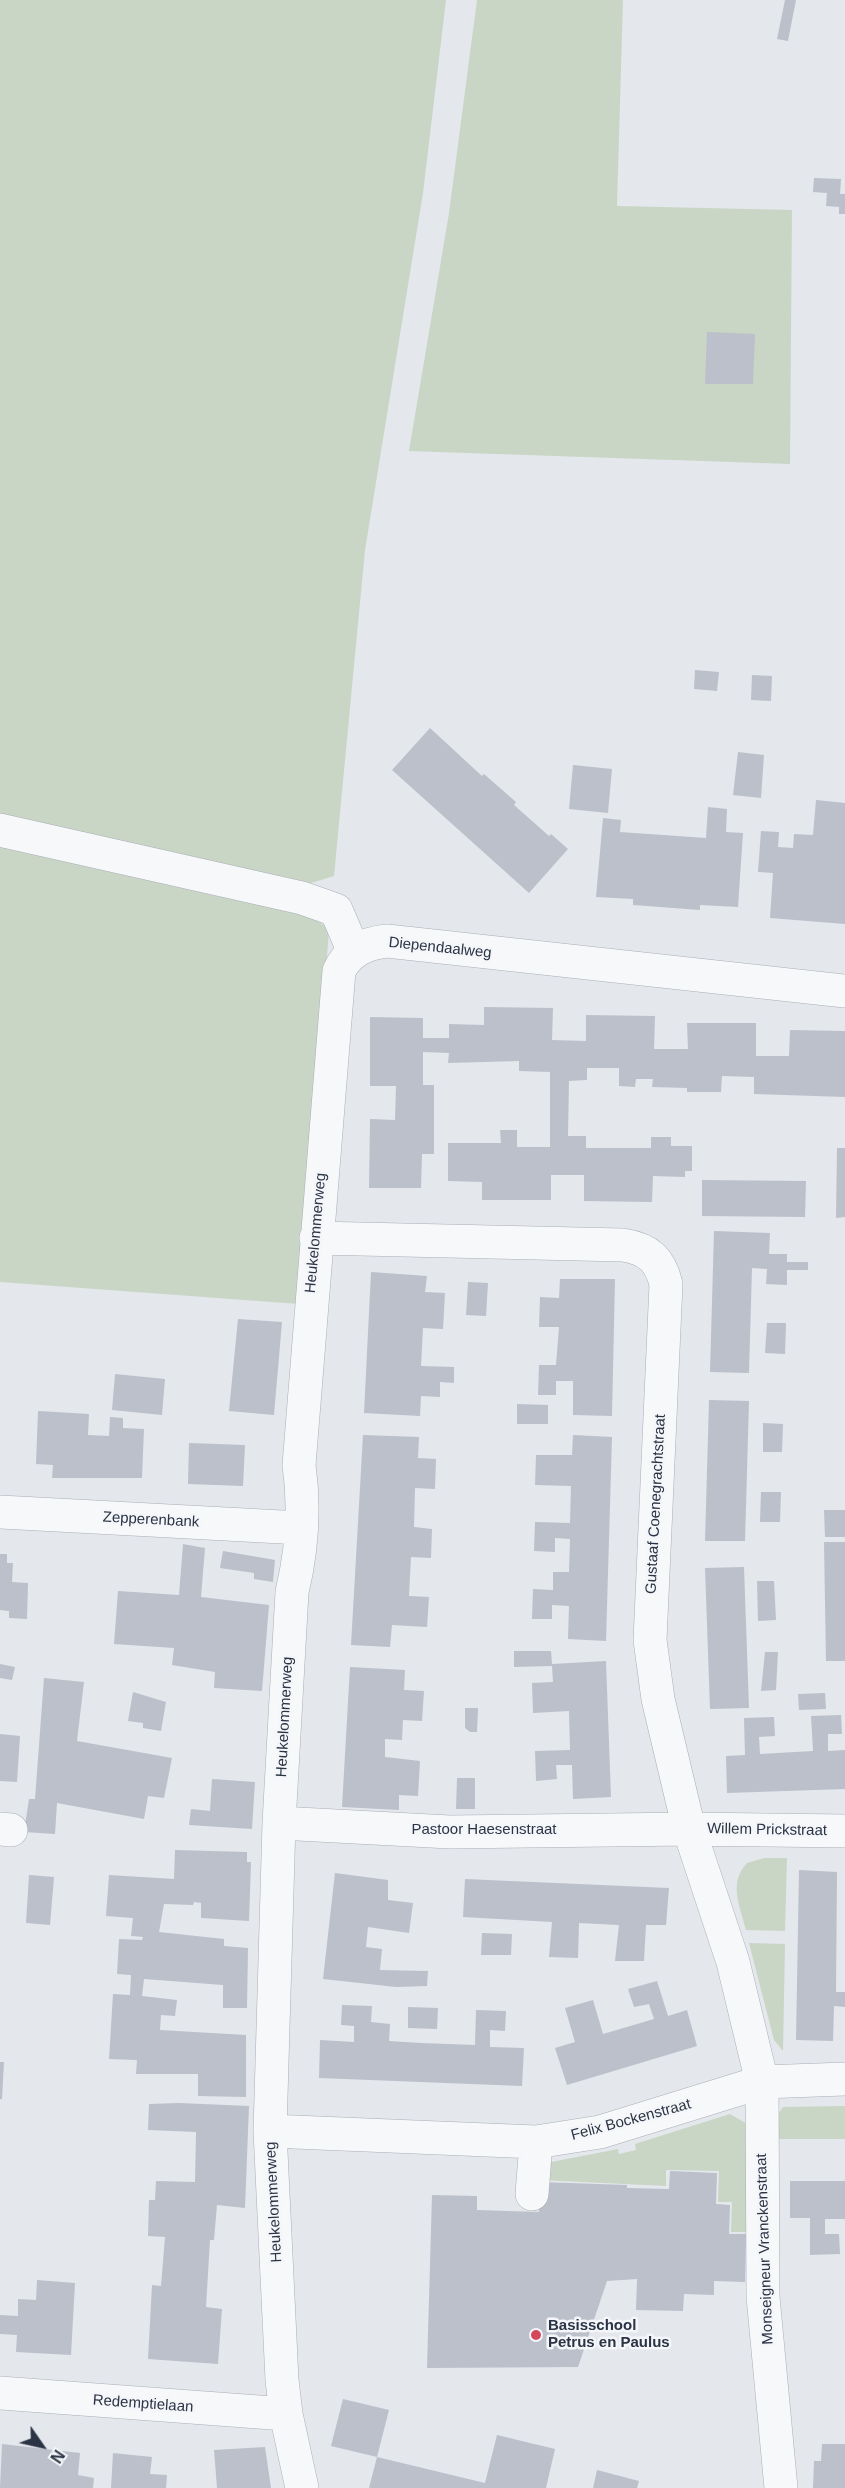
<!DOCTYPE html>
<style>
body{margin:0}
#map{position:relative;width:845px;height:2488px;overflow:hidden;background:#e4e7ec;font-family:Helvetica,sans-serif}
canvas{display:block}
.north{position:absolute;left:12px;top:2416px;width:60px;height:60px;-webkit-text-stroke:4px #f4f6f9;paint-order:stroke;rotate:124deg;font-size:16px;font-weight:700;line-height:24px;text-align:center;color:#2b3445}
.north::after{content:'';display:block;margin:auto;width:21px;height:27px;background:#2b3445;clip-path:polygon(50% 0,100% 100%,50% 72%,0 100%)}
</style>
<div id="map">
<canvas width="845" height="2488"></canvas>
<div class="north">N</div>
</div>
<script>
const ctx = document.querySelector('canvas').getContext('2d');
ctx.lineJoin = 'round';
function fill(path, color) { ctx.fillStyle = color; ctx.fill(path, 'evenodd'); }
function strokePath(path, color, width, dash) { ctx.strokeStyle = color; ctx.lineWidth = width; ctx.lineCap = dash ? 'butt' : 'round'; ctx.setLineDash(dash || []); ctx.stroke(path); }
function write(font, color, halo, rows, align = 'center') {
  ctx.font = font + ' Helvetica,sans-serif'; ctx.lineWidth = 5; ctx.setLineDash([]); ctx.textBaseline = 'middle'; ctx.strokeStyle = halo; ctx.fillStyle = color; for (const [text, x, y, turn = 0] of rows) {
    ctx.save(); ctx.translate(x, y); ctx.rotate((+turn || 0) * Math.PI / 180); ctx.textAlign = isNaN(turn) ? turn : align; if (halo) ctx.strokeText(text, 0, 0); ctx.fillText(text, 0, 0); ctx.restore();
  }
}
fill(new Path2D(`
 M0 0H446L423 193 365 550 334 876 311 883 0 815Z
 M477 0H623L617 206 792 210 790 464 409 451 449 213Z
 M0 844 313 916 329 930 299 1304 0 1282Z
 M764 1858H787L785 1931 746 1930C740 1906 728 1883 747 1863Z
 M749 1943 785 1944 783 2051 774 2040Z
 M845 2106V2139H772L773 2122 783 2107Z
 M730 2114 749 2125 751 2232H731L732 2202H718L719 2171 666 2170V2186L540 2180 541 2164 618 2149 619 2154 636 2150 635 2144Z`), '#c9d6c5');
fill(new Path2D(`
 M785 0H796L788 41 777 39Z
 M814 178 841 179 840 194H845V214H839V207L826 206 827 193 813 192Z
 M707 332 755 334 753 384H705Z
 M695 670 719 672 717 691 694 689Z
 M752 675 772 676 771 701 751 700Z
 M430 728 482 776 484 774 516 802 514 805 549 836 551 834 568 849 529 893 392 770Z
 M738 752 764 755 761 798 733 795Z
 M573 765 612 769 608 813 569 809Z
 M816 800 845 803V924L770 918 773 873 758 872 761 831 779 832 778 847 793 848 794 834 813 835Z
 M708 807 727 809 726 832 743 833 738 907 700 905V910L633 905V899L596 897 603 818 621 820 620 832 706 838Z
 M484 1007 553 1008 552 1040 586 1041V1015L655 1016 654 1049H688L687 1023H756V1056H789L790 1030 845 1031V1097L754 1094V1077L722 1076 721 1092H687V1088L652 1087 653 1079H636L635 1087 619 1086V1068H587V1080L569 1081 568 1136H586V1148H651V1137H671V1146H692V1171H685V1177L653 1176 652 1202 584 1201V1175H551V1200H482V1182L448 1181V1143H501L500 1130H517V1147H550V1072L519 1071V1061L448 1063 449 1053 423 1052V1085H434V1154H422L421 1188H369L370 1119 395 1120 396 1086H370V1017L423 1018V1038H449V1024L484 1025Z
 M837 1148H845V1217L836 1218Z
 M702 1180 806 1181 805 1217 702 1216Z
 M714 1231 770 1233 769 1254H787V1262H808V1270H787V1285L766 1284 767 1269 752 1268 749 1373 710 1372Z
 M371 1272 427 1276 425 1292 445 1293 443 1329 423 1328 421 1366 454 1367V1383L440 1382V1397L421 1396 420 1416 364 1413Z
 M560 1279H615L612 1416 573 1415V1381H556V1395H538L539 1365H556L559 1327H539L540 1297 559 1298Z
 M468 1282 488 1283 486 1316 466 1315Z
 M238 1319 282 1322 274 1415 229 1411Z
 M767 1323H786L785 1354 765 1353Z
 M115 1374 165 1379 162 1415 112 1410Z
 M709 1400 749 1401 745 1541H705Z
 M517 1404 548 1405V1424H517Z
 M38 1411 89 1414 88 1435 109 1436 110 1417 123 1418V1428L144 1429 142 1478H52L53 1465 36 1464Z
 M763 1423 783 1424 782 1452H763Z
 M363 1435 419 1437 418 1458 436 1459 435 1489 415 1488 414 1527 432 1529 431 1558 411 1557 409 1596 429 1597 427 1627 392 1625 390 1647 351 1645Z
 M573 1435 612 1437 606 1641 568 1639 569 1606 552 1605V1619H532L533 1589 553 1590V1572H569L570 1539 555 1538V1552L534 1551 535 1522 570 1523 571 1486 535 1485 536 1455H572Z
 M189 1443 245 1445 243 1486 188 1484Z
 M761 1492H781L780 1522H760Z
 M824 1510H845V1537H825Z
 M824 1542H845V1661H826Z
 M183 1544 205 1548 201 1597 269 1605 262 1691 214 1688 215 1672 172 1665 174 1648 114 1644 118 1591 179 1595Z
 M223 1551 275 1560 273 1582 254 1579V1573L220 1568Z
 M0 1554H7V1563H13L12 1582 28 1583 27 1619 9 1618V1611L0 1610Z
 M744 1567 749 1708 710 1709 705 1568Z
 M757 1581H774L776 1620 758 1621Z
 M514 1651H551L552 1664 606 1661 611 1797 573 1799 572 1765H556L557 1779 536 1781 535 1751 570 1750 569 1711 533 1713 532 1683 553 1682 552 1666 514 1667Z
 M765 1652H778L776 1690 761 1691Z
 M0 1664 15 1667 12 1680 0 1678Z
 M350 1667 405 1670 404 1690 424 1691 422 1721 403 1720 402 1740 385 1739V1757L420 1761 418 1796 399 1795V1810L342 1807Z
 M44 1678 84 1682 77 1741 172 1758 164 1798 148 1796 144 1819 57 1803 55 1834 24 1832 29 1799H35Z
 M133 1692 166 1702 161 1731 143 1728V1723L128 1721Z
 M825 1693 826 1709 799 1710 798 1694Z
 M465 1708H478L477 1732H470L465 1728Z
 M841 1715 842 1734H828V1751L845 1750V1789L727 1793 726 1756 745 1755 744 1718 774 1717 775 1736 759 1737 760 1754 813 1751 811 1716Z
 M0 1734 20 1736 17 1782 0 1781Z
 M457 1778H475V1809H456Z
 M212 1779 255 1782 252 1829 189 1825 191 1809 210 1811Z
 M175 1850 247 1852V1862H251L249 1921 201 1918V1903L194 1902 193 1905 164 1904 159 1932 224 1939V1946L248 1948 247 2008H223V1985L144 1979 142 1996 177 2000 175 2016 161 2015 160 2030 246 2035V2097L198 2096V2074H136L137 2060 109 2059 113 1994 130 1995 131 1975 117 1974 119 1939 142 1940 143 1937 131 1936 133 1918 106 1916 109 1875 174 1879Z
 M799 1870 837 1872 836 1992H845V2007L834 2006 833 2041 796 2040Z
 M335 1873 388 1880V1900L413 1903 409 1933 368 1927 366 1947 382 1949 380 1970 428 1971 427 1986 396 1987 323 1979Z
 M29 1875 54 1877 50 1925 26 1923Z
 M465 1879 669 1888 666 1925H646L644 1961H615L619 1925 579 1923 578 1958 549 1957 552 1922 463 1917Z
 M482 1933 512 1934 511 1955H481Z
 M657 1981 668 2016 687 2010 697 2046 567 2085 555 2048 575 2042 565 2008 593 2000 603 2034 654 2019 649 2004 634 2007 628 1989Z
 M342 2005 372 2006 371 2022 390 2024 389 2041 421 2043 475 2045 476 2010 506 2011 505 2031 490 2030V2047L524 2048 522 2086 319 2078 320 2040 354 2042V2026L341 2025Z
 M408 2007 438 2008 437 2029 408 2028Z
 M0 2062H4L2 2099H0Z
 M179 2103 249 2106 245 2208 217 2205 214 2240H210L206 2307 222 2309 218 2364 148 2359 152 2285 161 2286 165 2237 148 2236 149 2200H155L156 2181 195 2182 196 2132 148 2130 149 2104Z
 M670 2171 717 2173 716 2204 730 2205 729 2234H746L745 2282 714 2281V2295L684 2294 683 2311 636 2310 637 2279 607 2281 578 2367 427 2368 432 2195 477 2196V2210L539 2212 540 2182 627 2185V2188L669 2189Z
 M790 2181H845V2219H825V2234H839L840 2254 810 2255V2218H790Z
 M37 2280 75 2283 71 2355 16 2352 17 2335 0 2334V2315L18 2316V2299L36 2300Z
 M343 2399 389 2410 377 2457 485 2483 497 2435 555 2449 546 2488H369L377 2457 331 2446Z
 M2 2444 80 2453 78 2475 94 2478 93 2488H0Z
 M822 2444H845V2488H813L814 2461H821Z
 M265 2447 271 2488H217L214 2450Z
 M113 2453 152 2457 150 2474 167 2475 166 2488H111Z
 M597 2470 639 2481 637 2488H593Z`), '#bbc0ca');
const minor = new Path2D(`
 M0 830 302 898 336 910 354 952
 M316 1238 623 1245C648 1249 660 1259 666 1284L650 1640 658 1699 689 1829 733 1962 762 2082 763 2297 781 2488
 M0 1512 301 1528
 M279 1823 450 1832 689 1829 845 1831
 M0 1829 11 1830
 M270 2131 536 2142 600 2132 762 2082 845 2079
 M532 2194 536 2142
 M0 2393 286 2414
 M302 2488 286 2414 282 2380 270 2131 279 1823 292 1592C302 1550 305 1507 299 1465L339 971C348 951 367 943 387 941L845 991`);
strokePath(minor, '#a9aeb7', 34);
strokePath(minor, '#f7f8fa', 33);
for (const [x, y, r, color] of [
 [536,2335,6,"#d1495b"]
]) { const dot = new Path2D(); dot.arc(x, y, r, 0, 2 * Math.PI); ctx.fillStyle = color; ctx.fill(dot); strokePath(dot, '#f4f6f9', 2); }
write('15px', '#2b3445', '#f4f6f9', [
 ["Diependaalweg",440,948,6],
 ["Heukelommerweg",316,1233,-85],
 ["Gustaaf Coenegrachtstraat",656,1504,-87],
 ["Zepperenbank",151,1520,3],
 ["Heukelommerweg",285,1717,-87],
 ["Pastoor Haesenstraat",484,1830],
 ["Willem Prickstraat",767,1830,1],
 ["Felix Bockenstraat",631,2120,-15],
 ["Heukelommerweg",274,2202,-93],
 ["Monseigneur Vranckenstraat",765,2249,-92],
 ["Redemptielaan",143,2404,4]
]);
write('bold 15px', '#2b3445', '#f4f6f9', [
 ["Basisschool",548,2326],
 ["Petrus en Paulus",548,2343]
], 'left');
</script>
